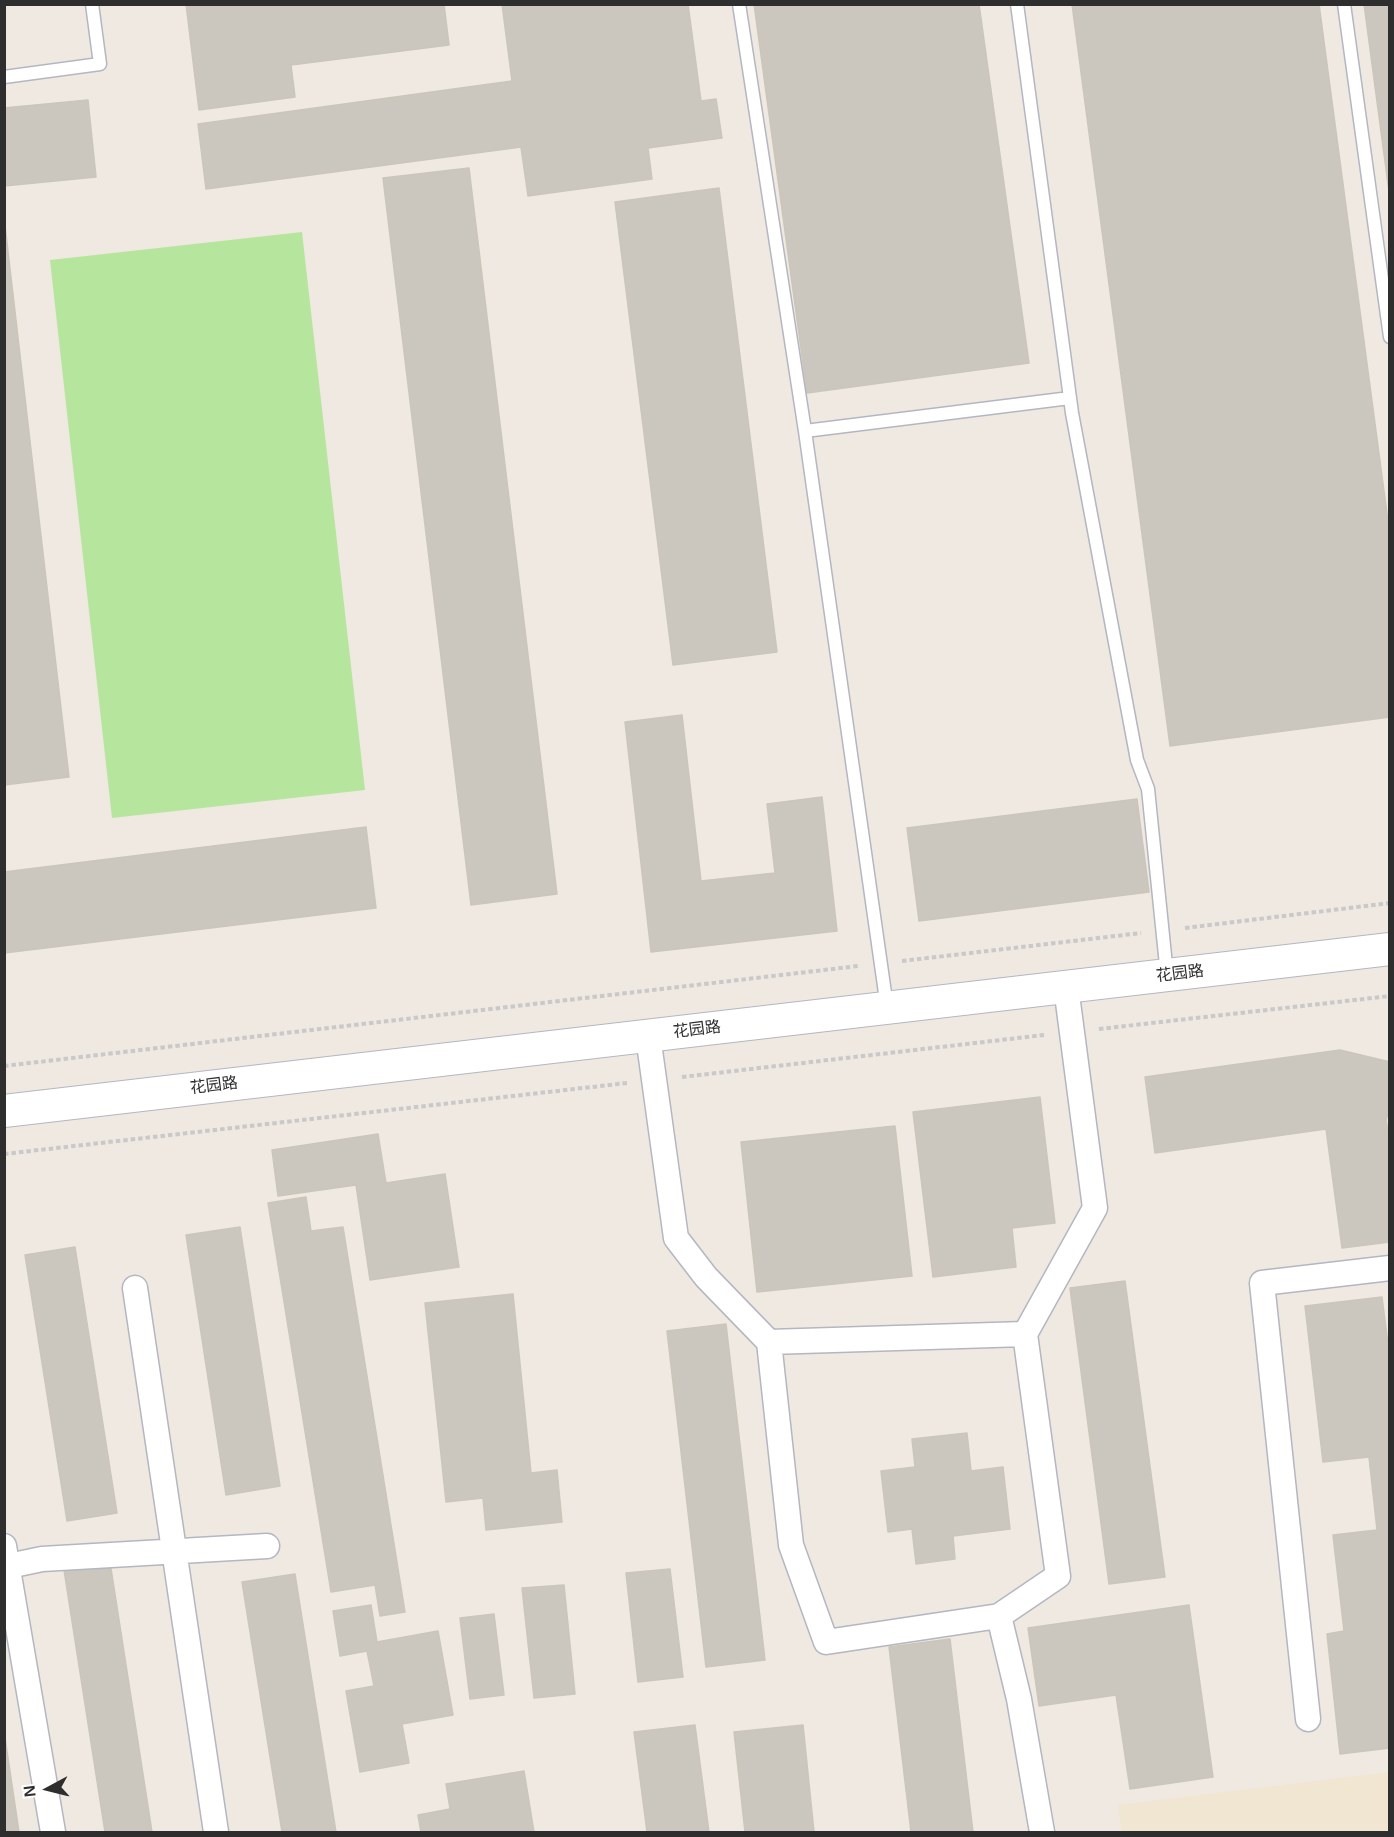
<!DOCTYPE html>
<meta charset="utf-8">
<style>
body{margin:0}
#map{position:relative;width:1394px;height:1837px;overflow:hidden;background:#efe9e1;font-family:Arial,sans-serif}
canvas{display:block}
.frame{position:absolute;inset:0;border:6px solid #2e2e2e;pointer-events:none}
.north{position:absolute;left:18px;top:1759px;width:60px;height:60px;-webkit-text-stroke:4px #fff;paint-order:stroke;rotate:263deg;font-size:16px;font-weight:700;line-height:24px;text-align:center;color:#2e2e2e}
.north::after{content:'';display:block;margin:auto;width:21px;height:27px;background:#2e2e2e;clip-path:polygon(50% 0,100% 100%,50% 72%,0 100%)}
</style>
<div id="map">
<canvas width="1394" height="1837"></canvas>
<div class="frame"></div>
<div class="north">N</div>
</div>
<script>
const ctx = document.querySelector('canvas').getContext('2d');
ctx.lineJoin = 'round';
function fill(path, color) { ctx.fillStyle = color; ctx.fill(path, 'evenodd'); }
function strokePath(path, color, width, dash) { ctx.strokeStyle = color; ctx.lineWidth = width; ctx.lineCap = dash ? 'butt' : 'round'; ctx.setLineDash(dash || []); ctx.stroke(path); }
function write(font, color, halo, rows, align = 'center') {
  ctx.font = font + ' Arial,"Noto Sans SC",sans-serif'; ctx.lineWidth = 4.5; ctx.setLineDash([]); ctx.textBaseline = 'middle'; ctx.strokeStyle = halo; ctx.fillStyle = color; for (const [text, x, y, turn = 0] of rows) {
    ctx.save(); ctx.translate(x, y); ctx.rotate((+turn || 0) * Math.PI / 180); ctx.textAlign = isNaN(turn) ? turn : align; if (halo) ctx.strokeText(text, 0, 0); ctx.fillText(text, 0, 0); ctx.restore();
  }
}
fill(new Path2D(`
 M1389 1772V1832H1122L1118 1805Z`), '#f0e6d1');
fill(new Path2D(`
 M302 232 365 790 112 818 50 260Z`), '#b6e59e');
const building = new Path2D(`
 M186 4H444L449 45 291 65 295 97 199 110Z
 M502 4H688L701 101 716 99 722 138 648 148 652 179 528 196 521 147 206 189 198 124 512 81Z
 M754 4H979L1029 363 807 393Z
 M1072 4H1319L1390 536V717L1170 746Z
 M1364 4H1390V199Z
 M88 100 96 177 4 186V108Z
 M469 168 557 894 471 905 383 178Z
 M719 188 777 652 673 665 615 202Z
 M4 217 69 777 4 785Z
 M682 715 701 881 775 873 767 804 822 797 837 931 651 952 625 722Z
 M1137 799 1149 892 919 921 907 828Z
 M366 827 376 908 4 953V872Z
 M1340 1050 1390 1062V1106L1386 1120 1390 1144V1242L1342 1248 1326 1129 1155 1153 1145 1077Z
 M1040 1097 1055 1223 1012 1228 1016 1267 933 1277 913 1112Z
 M895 1126 912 1276 757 1292 741 1142Z
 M378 1134 386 1183 445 1174 459 1267 370 1280 356 1185 278 1196 272 1150Z
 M306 1197 311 1231 343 1227 405 1612 380 1616 375 1585 331 1592 268 1203Z
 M240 1227 280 1486 226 1495 186 1235Z
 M75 1247 117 1513 67 1521 25 1255Z
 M1125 1281 1165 1577 1109 1584 1070 1288Z
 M513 1294 531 1473 557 1470 562 1522 486 1530 483 1498 446 1502 425 1303Z
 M1382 1297 1390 1360V1748L1340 1754 1327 1634 1344 1631 1333 1535 1377 1530 1369 1457 1323 1462 1305 1306Z
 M726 1324 765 1660 706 1667 667 1331Z
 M967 1433 971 1471 1003 1467 1010 1529 953 1536 955 1559 916 1564 912 1529 888 1532 881 1471 915 1467 912 1439Z
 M110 1562 152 1832H105L64 1570Z
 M670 1569 683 1677 638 1682 626 1573Z
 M295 1574 336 1832H282L242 1582Z
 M564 1585 575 1694 534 1698 522 1588Z
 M371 1605 377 1642 438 1631 453 1715 402 1724 409 1763 360 1772 346 1691 374 1686 367 1651 340 1656 333 1611Z
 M1189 1605 1213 1777 1130 1789 1116 1695 1039 1706 1028 1628Z
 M494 1614 504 1695 470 1699 460 1618Z
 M950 1639 973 1832H911L889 1647Z
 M695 1725 709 1832H647L634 1732Z
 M803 1725 814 1832H745L734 1732Z
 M4 1731 19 1832H4Z
 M524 1771 534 1832H421L418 1815 450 1809 446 1784Z`);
fill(building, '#cbc7bf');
strokePath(building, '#cbc5ba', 1.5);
const service = new Path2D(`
 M739 4 805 431 887 1007
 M1017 4 1072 413 1137 760 1148 789 1167 975
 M1344 4 1390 337
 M4 77 100 64 92 4
 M805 431 1070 398`);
const minor = new Path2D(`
 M648 1036 676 1238 706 1277 769 1342 791 1545 826 1642 999 1616 1019 1699 1042 1832
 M135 1288 216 1832
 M1025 1334 1095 1208 1066 987
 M769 1342 1025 1334 1058 1576 999 1616
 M4 1546 53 1832
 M4 1567 42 1559 267 1546
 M1308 1719 1262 1283 1390 1268`);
const tertiary = new Path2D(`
 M4 1111 1390 949`);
strokePath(service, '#b4b7c1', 15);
strokePath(minor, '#b4b7c1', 27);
strokePath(tertiary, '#b4b7c1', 34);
strokePath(new Path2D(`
 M1185 928 1390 903
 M902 961 1141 933
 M1099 1029 1390 996
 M4 1066 858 966
 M682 1077 1044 1035
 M4 1154 627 1083`), '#c9c9c9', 4, [4.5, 3]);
strokePath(service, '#fff', 12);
strokePath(minor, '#fff', 24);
strokePath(tertiary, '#fff', 32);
write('16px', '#2e2e2e', '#fff', [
 ["花园路",1180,974,-7],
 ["花园路",697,1030,-7],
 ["花园路",214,1086,-7]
]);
</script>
